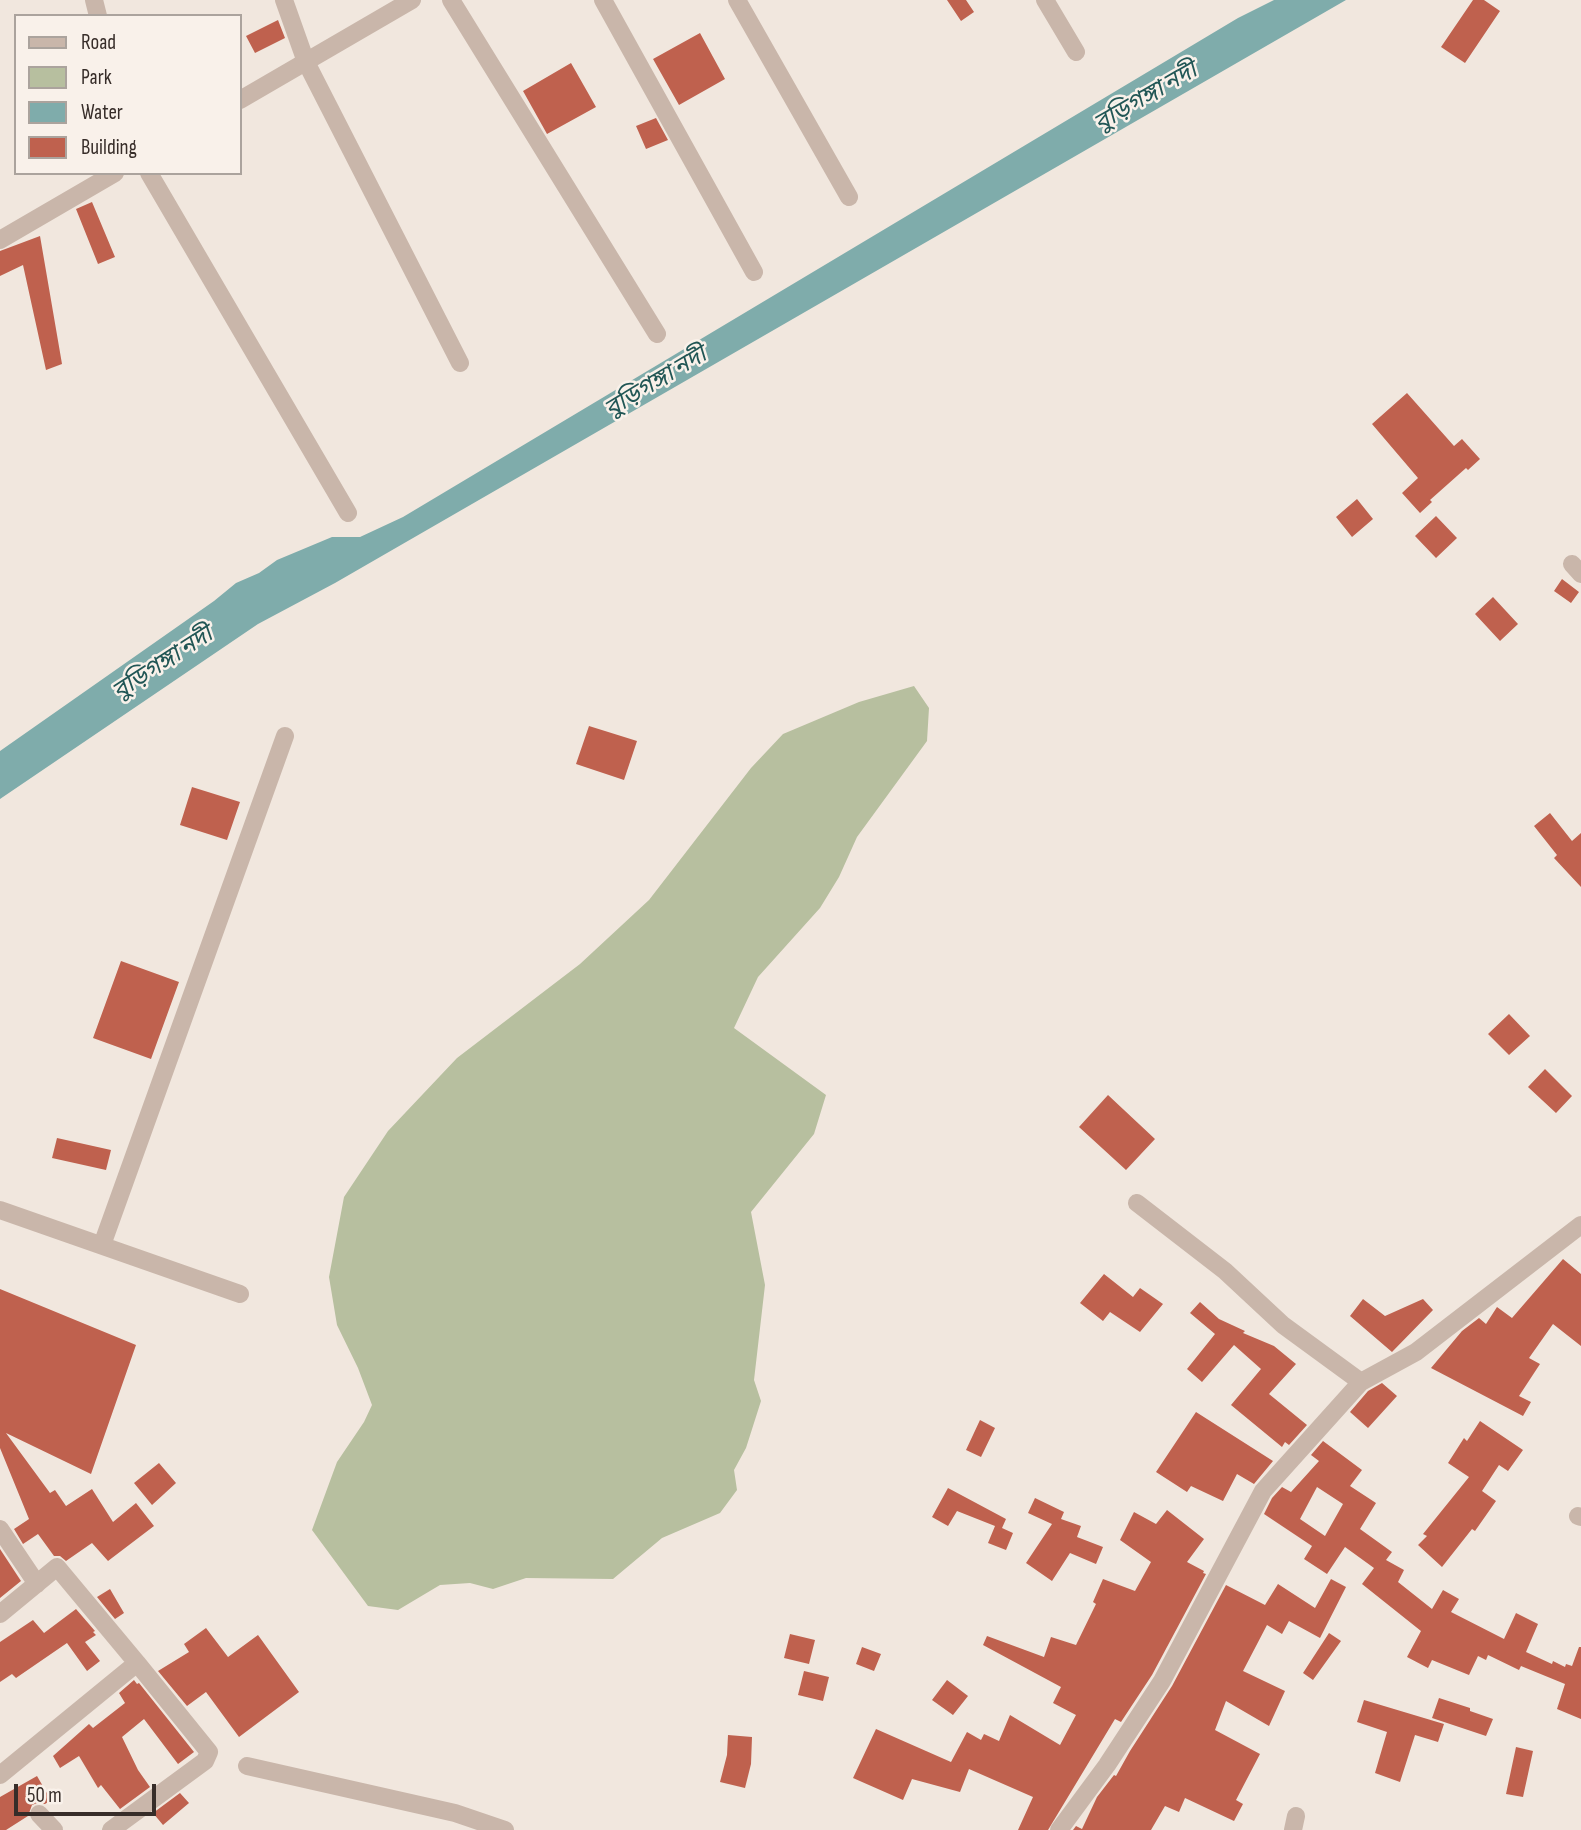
<!DOCTYPE html>
<meta charset="utf-8">
<style>
body{margin:0}
#map{position:relative;width:1581px;height:1830px;overflow:hidden;background:#f1e7de;font-family:"Sofia Sans Condensed",sans-serif}
canvas{display:block}
.legend{position:absolute;left:14px;top:14px;width:228px;height:161px;box-sizing:border-box;background:#f9f1ea;border:2px solid #aba39d;margin:0;padding:9px 12px;list-style:none;font-size:21px;color:#372d29}
.legend li{display:flex;align-items:center;gap:14px;height:35px}
.legend b{width:35px;border:2px solid #aba39d}
.scale{position:absolute;left:14px;top:1784px;width:142px;height:32px;box-sizing:border-box;border:4px solid #372d29;border-top:0;padding-left:9px;font-size:21px;line-height:24px;white-space:nowrap;color:#372d29;-webkit-text-stroke:5px #f9f1ea;paint-order:stroke}
</style>
<div id="map">
<canvas width="1581" height="1830"></canvas>
<ul class="legend">
<li><b style="height:9px;background:#c9b6aa"></b>Road</li>
<li><b style="height:19px;background:#b7bf9f"></b>Park</li>
<li><b style="height:19px;background:#7facab"></b>Water</li>
<li><b style="height:19px;background:#bf614e"></b>Building</li>
</ul>
<div class="scale">50 m</div>
</div>
<script>
const ctx = document.querySelector('canvas').getContext('2d');
ctx.lineJoin = 'round';
function fill(path, color) { ctx.fillStyle = color; ctx.fill(path, 'evenodd'); }
function strokePath(path, color, width, dash) { ctx.strokeStyle = color; ctx.lineWidth = width; ctx.lineCap = dash ? 'butt' : 'round'; ctx.setLineDash(dash || []); ctx.stroke(path); }
function write(font, color, halo, rows, align = 'center') {
  ctx.font = font + ' "Sofia Sans Condensed","Noto Sans Bengali",sans-serif'; ctx.lineWidth = 5; ctx.setLineDash([]); ctx.textBaseline = 'middle'; ctx.strokeStyle = halo; ctx.fillStyle = color; for (const [text, x, y, turn = 0] of rows) {
    ctx.save(); ctx.translate(x, y); ctx.rotate((+turn || 0) * Math.PI / 180); ctx.textAlign = isNaN(turn) ? turn : align; if (halo) ctx.strokeText(text, 0, 0); ctx.fillText(text, 0, 0); ctx.restore();
  }
}
fill(new Path2D(`
 M914 686 929 708 927 741 857 837 839 877 820 908 758 977 734 1028 826 1095 814 1134 751 1212 765 1285 754 1380 761 1401 746 1448 734 1470 737 1490 720 1513 662 1538 613 1579 526 1578 493 1589 470 1583 440 1585 398 1610 368 1606 312 1530 337 1462 364 1422 372 1405 358 1368 337 1325 329 1277 344 1197 388 1131 457 1058 580 964 649 900 751 768 783 734 859 702Z`), '#b7bf9f');
fill(new Path2D(`
 M1274 0H1346L335 583 258 624 0 799V751L214 601 236 583 259 573 277 560 332 537H360L403 517 1238 18Z`), '#7facab');
fill(new Path2D(`
 M947 0H966L974 12 961 21Z
 M1473 0H1484L1500 11 1465 63 1441 47Z
 M278 20 285 38 255 53 246 36Z
 M700 33 725 79 679 105 653 59Z
 M571 63 596 107 547 134 523 91Z
 M656 118 668 140 646 149 636 126Z
 M92 202 115 257 98 264 76 209Z
 M40 236 62 364 46 370 23 265 0 276V251Z
 M1407 393 1454 446 1462 439 1480 459 1468 470 1466 468 1430 500 1432 502 1420 513 1402 493 1418 478 1372 424Z
 M1357 499 1373 519 1352 537 1336 517Z
 M1436 516 1457 538 1436 558 1415 536Z
 M1562 579 1579 592 1571 603 1554 591Z
 M1493 597 1518 624 1500 641 1475 614Z
 M589 726 637 741 624 780 576 764Z
 M192 787 240 802 227 840 180 825Z
 M1550 813 1572 841 1581 833V887L1554 858 1557 855 1534 826Z
 M121 961 179 982 151 1059 93 1038Z
 M1509 1014 1530 1036 1509 1055 1488 1034Z
 M1545 1069 1572 1096 1556 1113 1528 1087Z
 M1108 1095 1155 1139 1126 1170 1079 1127Z
 M57 1138 111 1150 106 1170 52 1158Z
 M1563 1259 1581 1274V1346L1553 1324 1529 1358 1540 1364 1519 1396 1531 1402 1523 1416 1431 1368 1462 1331 1479 1318 1486 1324 1497 1307 1512 1318Z
 M1104 1274 1133 1297 1140 1288 1163 1304 1140 1332 1110 1312 1103 1321 1080 1303Z
 M0 1289 136 1345 91 1474 6 1433 50 1493 55 1490 66 1506 92 1489 113 1522 136 1503 154 1526 108 1561 92 1543 66 1561 60 1556H54L38 1534 23 1544 14 1529 29 1519 0 1448Z
 M1363 1299 1385 1316 1423 1299 1433 1310 1392 1352 1350 1316Z
 M1200 1302 1219 1319 1245 1331 1243 1333 1274 1346 1296 1364 1269 1394 1307 1425 1289 1445 1285 1442 1282 1447 1231 1405 1261 1369 1234 1345 1202 1382 1187 1369 1215 1334 1190 1313Z
 M1382 1383 1397 1396 1368 1428 1350 1412 1368 1391Z
 M1196 1412 1273 1461 1254 1484 1237 1474 1223 1501 1191 1486 1187 1492 1156 1472Z
 M980 1420 995 1428 981 1457 966 1450Z
 M1480 1421 1523 1450 1508 1471 1499 1465 1482 1491 1496 1501 1475 1531 1472 1529 1442 1567 1418 1545 1427 1536 1423 1534 1469 1477 1448 1463 1464 1438 1467 1441Z
 M1323 1441 1362 1470 1350 1486 1376 1503 1360 1529 1392 1552 1386 1560 1404 1570 1398 1582 1432 1609 1443 1590 1459 1599 1451 1612 1504 1639 1516 1613 1538 1624 1526 1652 1552 1664 1553 1661 1565 1667 1566 1664 1572 1666 1579 1647H1581V1719L1557 1709 1565 1684 1521 1666 1519 1670 1488 1655 1486 1660 1478 1656 1469 1675 1432 1660 1428 1668 1407 1657 1421 1631 1362 1584 1374 1568 1345 1547 1327 1574 1304 1559 1312 1546 1264 1514 1272 1498 1282 1487 1291 1492 1319 1461 1311 1455ZM1317 1487 1343 1504 1325 1536 1300 1519Z
 M159 1463 176 1483 152 1505 134 1483Z
 M948 1488 1006 1519 1002 1528 1013 1533 1006 1550 988 1543 995 1526 957 1511 948 1526 932 1517Z
 M1035 1498 1064 1512 1061 1519 1081 1526 1077 1537 1103 1547 1096 1564 1070 1553 1052 1581 1026 1563 1052 1524 1028 1513Z
 M1167 1510 1204 1539 1187 1562 1204 1571 1203 1573 1206 1574 1152 1675 1121 1722 1115 1719 1048 1830H1018L1033 1797 969 1769 960 1792 912 1779 903 1800 853 1778 876 1729 951 1762 967 1732 981 1740 984 1734 999 1741 1010 1715 1060 1745 1076 1715 1053 1703 1061 1687 983 1645 987 1636 1044 1657 1051 1637 1076 1645 1096 1604 1093 1602 1103 1579 1135 1591 1151 1562 1120 1540 1134 1512 1156 1524Z
 M0 1549 21 1581 0 1598Z
 M1331 1579 1346 1587 1320 1638 1289 1621 1282 1634 1267 1625 1243 1671 1285 1691 1269 1726 1226 1701 1215 1730 1260 1754 1236 1800 1243 1804 1234 1821 1185 1798 1179 1812 1165 1806 1151 1830H1073L1076 1826 1082 1829 1097 1797 1114 1775 1116 1776 1130 1751 1172 1686 1226 1585 1265 1605 1278 1584 1315 1608Z
 M110 1589 124 1613 115 1619 97 1597Z
 M76 1609 95 1631 93 1632 96 1635 85 1642 100 1661 87 1671 67 1643 16 1678 12 1674 0 1682V1642L33 1620 44 1633Z
 M206 1628 228 1657 258 1635 299 1692 239 1737 206 1692 187 1706 158 1671 189 1652 184 1644Z
 M1329 1633 1341 1641 1313 1680 1303 1673Z
 M790 1634 815 1640 809 1664 784 1658Z
 M862 1647 881 1654 874 1671 856 1664Z
 M804 1671 829 1677 823 1701 798 1695Z
 M134 1680 137 1684 139 1683 194 1752 178 1764 144 1719 122 1737 138 1770 150 1787 120 1809 101 1785 98 1788 79 1756 60 1768 53 1756 89 1724 93 1728 125 1703 119 1693Z
 M947 1680 968 1696 953 1715 932 1700Z
 M1439 1698 1470 1708V1711L1493 1719 1486 1736 1432 1718Z
 M1364 1700 1444 1724 1438 1742 1415 1735 1400 1782 1375 1773 1387 1732 1357 1722Z
 M728 1735 752 1737 751 1764 745 1788 720 1782 727 1755Z
 M1516 1747 1533 1751 1523 1797 1506 1794Z
 M37 1776 51 1800 45 1804 37 1803 32 1805 28 1816 6 1830H0V1797Z
 M180 1793 189 1803 163 1825 153 1813Z`), '#bf614e');
strokePath(new Path2D(`
 M94 0 98 16
 M284 0 306 62 460 363
 M451 0 657 334
 M603 0 754 272
 M737 0 849 197
 M1045 0 1076 52
 M240 100 412 0
 M149 173 348 513
 M0 240 115 173
 M1572 564 1581 574
 M1137 1203 1225 1271 1283 1325 1361 1382
 M0 1210 240 1294
 M102 1245 285 736
 M1578 1516 1581 1517
 M0 1529 37 1584
 M0 1614 57 1567 137 1663
 M247 1766 455 1813 505 1830
 M0 1775 137 1663 209 1752 205 1761 111 1830
 M39 1814 54 1830
 M1059 1830 1107 1765 1162 1681 1263 1491 1361 1382 1416 1352 1581 1225
 M1293 1830 1296 1816`), '#c9b6aa', 18);
write('italic 24px', '#215655', '#f9f1ea', [
 ["বুড়িগঙ্গা নদী",1146,98,-30],
 ["বুড়িগঙ্গা নদী",656,383,-31],
 ["বুড়িগঙ্গা নদী",163,664,-33]
]);
</script>
